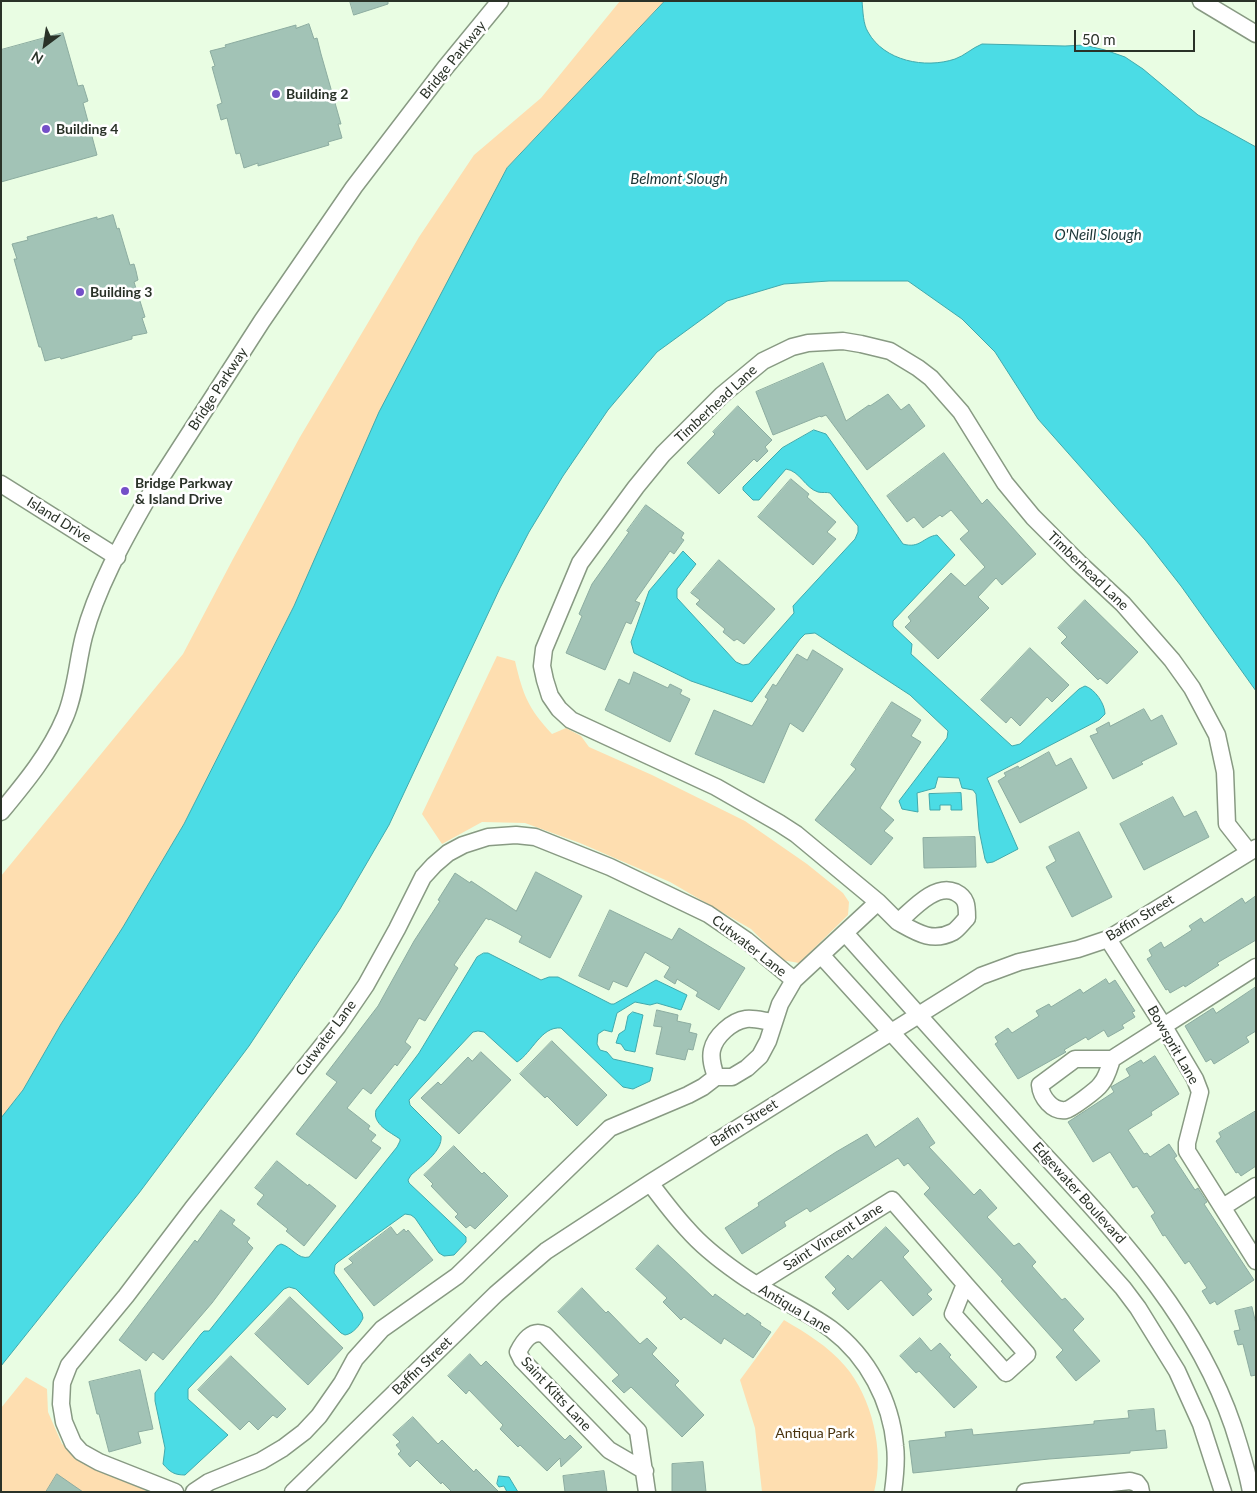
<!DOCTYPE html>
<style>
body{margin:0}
#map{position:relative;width:1257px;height:1493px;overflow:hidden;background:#e9fde3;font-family:Lato,sans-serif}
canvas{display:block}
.frame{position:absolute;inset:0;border:2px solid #2a3228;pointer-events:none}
.north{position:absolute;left:20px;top:20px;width:50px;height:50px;-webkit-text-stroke:4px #fff;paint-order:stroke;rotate:211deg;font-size:14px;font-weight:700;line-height:20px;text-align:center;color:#2a3228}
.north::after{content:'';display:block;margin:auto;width:18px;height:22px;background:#2a3228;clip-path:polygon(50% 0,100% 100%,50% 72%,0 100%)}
.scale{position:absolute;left:1074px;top:30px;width:121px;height:22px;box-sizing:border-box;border:2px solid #2a3228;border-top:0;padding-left:6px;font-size:15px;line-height:18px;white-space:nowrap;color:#2a3228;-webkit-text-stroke:4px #fff;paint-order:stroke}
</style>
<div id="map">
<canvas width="1257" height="1493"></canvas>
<div class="frame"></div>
<div class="north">N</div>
<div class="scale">50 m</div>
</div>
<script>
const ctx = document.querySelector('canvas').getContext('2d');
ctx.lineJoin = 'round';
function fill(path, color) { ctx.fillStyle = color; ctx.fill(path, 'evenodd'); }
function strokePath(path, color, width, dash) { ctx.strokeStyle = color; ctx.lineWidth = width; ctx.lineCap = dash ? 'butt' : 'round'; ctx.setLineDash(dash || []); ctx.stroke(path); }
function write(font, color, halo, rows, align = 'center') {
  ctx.font = font + ' Lato,sans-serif'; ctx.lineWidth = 5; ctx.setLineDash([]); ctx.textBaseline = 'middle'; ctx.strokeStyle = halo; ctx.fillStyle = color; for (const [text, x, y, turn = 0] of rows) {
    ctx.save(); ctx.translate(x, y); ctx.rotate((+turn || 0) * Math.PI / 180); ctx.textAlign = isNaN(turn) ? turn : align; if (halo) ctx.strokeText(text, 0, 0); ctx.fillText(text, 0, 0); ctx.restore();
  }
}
fill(new Path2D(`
 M620 1H665L507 168 294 606 184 824 123 927 61 1024 23 1090 1 1118V876L183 654 233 559 300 437 419 237 474 155 541 98Z
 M497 656 515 661C523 695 528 708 552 734L566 728 581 736 589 747 652 775 745 821 807 864 843 893 849 902 848 915 799 963 776 959 768 946 751 929 670 882 580 843 525 823 482 822 442 844 422 814Z
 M784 1320C806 1333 828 1346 845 1366 872 1397 885 1452 874 1492H762L755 1428 740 1380Z
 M26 1377 47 1389 48 1412 62 1444 148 1492H1V1408Z`), '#fedeb0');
const water = new Path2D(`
 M665 1H862C863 11 863 24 868 32 884 61 925 69 955 59 964 56 972 48 982 44L1065 46 1084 45 1105 50 1125 57 1143 69 1198 115 1256 147V691L1181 586 1145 540 1038 419 995 352 962 319 908 281H829L784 284 727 301 657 352 608 410 563 476 529 532 500 588 389 825 340 909 249 1046 139 1193 1 1366V1118L23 1090 61 1024 123 927 184 824 294 606 379 412 507 168Z
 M814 430 826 434 903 544C920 549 923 537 937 535L955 555 893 621V626L912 644 911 654 1012 746 1020 744 1079 689 1085 686C1095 689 1105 704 1105 714L1099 720 987 778 1018 849 993 862 987 863 985 859 979 830 976 794 973 790 962 788 959 778 938 777 935 788 917 793 918 812 902 809 899 801 947 738 948 731 910 695 815 633 805 634 800 639 752 702 691 681 634 653 631 642 649 591 683 551 696 564 677 589V598L736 662 743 665 749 664 794 613 793 606 855 539 858 532V526L830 493C827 492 822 493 818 492 805 488 800 471 786 469L759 500H753L743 490V487L782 448Z
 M961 793 962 810H951V805H940V810H930L929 794Z
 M484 953H488L541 980 549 977H558L611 1004H614L656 980 687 995 681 1010 657 1003 650 1005 635 1002 617 1013 612 1032 604 1030 598 1034 597 1044 600 1050 607 1052 613 1059 653 1068 650 1081 633 1089 623 1087 561 1028C541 1026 532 1053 517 1062L484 1032 478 1031 473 1032 409 1100 410 1105 441 1136C443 1151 421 1166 411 1175L408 1180 409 1183 466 1237V1242L454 1255 444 1256 439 1253 415 1218 411 1215 405 1214 338 1262 335 1265 334 1273 362 1313 363 1318C360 1325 353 1334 345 1335L341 1333 296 1289 289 1287 284 1289 188 1389V1399L228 1435 185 1475C174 1475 170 1472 163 1464L165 1448 155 1401V1393L201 1334 204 1331H209L277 1246 281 1244C292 1247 298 1260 309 1257L397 1147 400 1141V1139C390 1132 372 1124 376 1110L419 1053 477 957Z
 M633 1012 643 1015 635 1052 625 1050 621 1044 616 1043 619 1034 625 1030 628 1016Z
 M499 1476 509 1477 518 1492H507L504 1486 499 1487 497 1484Z`);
fill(water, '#4bdce5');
strokePath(water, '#41a9ac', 1);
const building = new Path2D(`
 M350 1H388V4L354 15Z
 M309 24 314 39 317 38 321 54 341 124H338L342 138 328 142 329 145 258 166V163L244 168 240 153 236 154 227 118 221 120 217 105 222 103 212 67 215 66 210 51 226 47 225 45 296 25V28Z
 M63 33 78 86 83 85 88 101 83 103 97 155 1 182V50Z
 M113 215 117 229 119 228 130 265 134 264 136 271 138 280 134 282 145 317 142 318 147 333 132 336V339L61 359 60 357 45 361 41 347H39L14 259H17L12 244 28 240 27 237 97 217V219Z
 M823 363 846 421 869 405 870 406 888 394 901 410 909 404 925 426 867 470 826 415 821 417 820 416 773 435 756 392Z
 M738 406 772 440 765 447 768 451 757 462 754 459 719 494 687 463 715 434 713 432Z
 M944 453 982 504 987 499 1036 554 1002 585 996 578 978 597 989 608 938 659 905 627 911 621 908 617 951 573 965 586 985 567 960 539 969 531 951 510 942 517 940 515 923 528 914 517 907 522 887 496Z
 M791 479 809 494 807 497 836 522 827 532 836 539 813 565 758 517Z
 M646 505 684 533 681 538 684 540 674 554 670 551 635 601 640 603 631 624 626 622 605 670 566 653 582 616 579 614 592 584 629 532 627 531Z
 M719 560 775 609 744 644 737 639 734 641 723 632 725 629 696 604 700 600 691 593Z
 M1085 600 1138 652 1107 684 1100 678 1098 680 1061 643 1067 637 1058 628Z
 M1030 648 1069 685 1052 702 1047 697 1020 726 1011 717 1006 723 981 700Z
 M813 650 843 669 803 732 790 723 764 783 695 754 714 710 752 726 768 699 765 697 773 684 776 686 797 654 807 660Z
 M634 672 668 688 670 684 682 690 680 694 690 699 670 742 605 710 619 679 629 684Z
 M892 702 921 720 911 736 921 742 880 808 894 820 884 831 893 838 871 865 815 820 856 769 851 765Z
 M1144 709 1151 721 1162 715 1177 744 1141 762 1143 764 1113 779 1090 736 1098 733 1096 729 1109 722 1110 726Z
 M1049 752 1056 766 1071 758 1087 788 1020 823 998 781 1006 776 1004 773 1018 766 1019 768Z
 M1173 797 1184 817 1196 811 1209 837 1144 870 1120 824Z
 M1079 832 1112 897 1072 917 1046 867 1056 861 1049 847Z
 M975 837 976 867 924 868 923 838Z
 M536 872 582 896 550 958 519 942 522 936 490 919 489 920 486 918 454 965 458 968 425 1021 419 1018 405 1042 411 1047 397 1066 395 1064 371 1094 363 1088 347 1108 370 1126 368 1129 376 1135 371 1141 381 1148 356 1179 296 1134 337 1082 326 1074 378 1006 414 941 440 901 438 900 455 873 470 883 471 881 516 911Z
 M1256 896V940L1217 963 1219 965 1185 987 1184 985 1170 993 1168 989 1166 990 1147 959 1152 956 1149 950 1161 942 1164 948 1192 930 1189 926 1201 918 1204 923 1242 898 1245 903Z
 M610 910 672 940 679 928 745 968 719 1010 696 996 698 992 677 979 675 984 664 977 670 967 645 952 627 987 613 981 609 990 579 976Z
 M1106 979 1109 984 1115 980 1135 1011 1132 1012 1135 1017 1122 1025 1124 1028 1108 1037 1104 1030 1088 1040 1086 1037 1064 1050 1066 1052 1018 1079 995 1044 998 1042 995 1037 1008 1028 1012 1033 1039 1016 1036 1011 1049 1004 1051 1007 1080 989 1083 993Z
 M1256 987V1031L1246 1037 1249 1042 1214 1064 1211 1059 1206 1062 1185 1026 1213 1008 1216 1013Z
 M657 1010 678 1015 677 1021 691 1024 689 1032 697 1034 693 1050 688 1049 685 1060 656 1054 662 1027 654 1026Z
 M552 1041 607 1095 577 1126 547 1096 545 1098 520 1074Z
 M481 1052 511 1080 459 1134 421 1098 438 1082 441 1085 468 1057 472 1061Z
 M1155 1056 1179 1094 1151 1112 1152 1115 1128 1130 1144 1154 1147 1153 1150 1157 1169 1144 1177 1156 1174 1158 1195 1190 1198 1188 1207 1202 1204 1204 1254 1280 1217 1305 1215 1301 1210 1304 1202 1291 1207 1288 1189 1261 1185 1264 1165 1235 1163 1236 1151 1216 1155 1213 1137 1186 1133 1188 1110 1152 1093 1162 1068 1122 1114 1092 1111 1087 1130 1076 1126 1069 1141 1060 1143 1063Z
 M1256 1111V1166L1241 1176 1238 1172 1236 1173 1216 1141 1221 1137 1219 1133Z
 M918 1118 935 1143 929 1147 974 1195 980 1189 997 1208 987 1217 1014 1246 1019 1243 1036 1262 1032 1266 1062 1300 1065 1298 1084 1319 1073 1330 1100 1361 1076 1381 1056 1357 1063 1350 1001 1281 1003 1280 924 1194 930 1188 908 1163 904 1166 898 1158 810 1212 807 1208 784 1222 786 1226 742 1254 725 1228 759 1206 758 1203 836 1152 867 1134 875 1147Z
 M454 1146 482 1174 484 1172 508 1196 475 1229 470 1225 466 1228 455 1217 458 1214 431 1186 433 1184 424 1175Z
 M277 1161 308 1186 309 1184 336 1206 304 1246 286 1231 288 1229 257 1204 264 1195 255 1188Z
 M221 1210 235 1220 232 1224 250 1238 247 1242 253 1248 212 1303 163 1360 153 1352 146 1361 119 1340 195 1240 197 1242Z
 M391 1227 397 1235 404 1229 406 1232 408 1230 433 1260 374 1306 344 1269 353 1263 349 1259Z
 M886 1227 909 1251 903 1257 932 1290 927 1294 932 1299 913 1316 881 1280 848 1310 832 1293 836 1289 825 1277 848 1255 852 1259Z
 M658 1245 713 1297 715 1294 745 1316 747 1313 761 1323 760 1325 771 1332 753 1358 724 1338 721 1344 684 1317 681 1320 663 1302 667 1298 636 1269Z
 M582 1288 606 1313 608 1311 640 1344 647 1338 657 1348 652 1354 679 1381 675 1385 704 1415 682 1437 631 1387 624 1393 612 1381 619 1375 558 1312Z
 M290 1297 343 1348 308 1385 255 1334Z
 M1252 1307 1256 1324V1375L1251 1376 1243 1344 1238 1345 1234 1331 1240 1330 1235 1311Z
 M920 1338 931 1351 940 1343 951 1355 949 1357 977 1387 954 1408 919 1371 916 1373 900 1356Z
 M470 1354 481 1366 486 1361 565 1440 570 1435 582 1447 561 1467 560 1458 547 1471 520 1445 518 1447 500 1429 503 1425 469 1390 466 1394 448 1376Z
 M231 1356 286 1409 277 1418 273 1415 258 1430 249 1421 240 1430 198 1390Z
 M140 1370 153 1429 138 1432 141 1443 109 1452 99 1414H97L89 1382Z
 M1154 1409 1156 1431 1165 1430 1167 1448 1130 1451V1453L1049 1459 913 1473 909 1441 946 1437 945 1432 972 1429 973 1435 1094 1424V1421L1129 1418 1128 1411Z
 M413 1417 438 1444 442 1440 474 1472 476 1469 499 1492H452L442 1482 441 1484 417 1460 410 1467 398 1454 401 1451 396 1445 400 1442 393 1435Z
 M703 1462 706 1492H672V1464Z
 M604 1471 607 1492H565L563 1476Z
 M57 1474 83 1492H46Z`);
fill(building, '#a2c3b6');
strokePath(building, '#8caca0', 1);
const minor = new Path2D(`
 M1201 1 1256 34
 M1 484 117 557
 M1 812C25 783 50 753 65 717 76 691 77 663 84 636 96 590 123 541 146 501L262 321 354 187 445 68 500 1
 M898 922C916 932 932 943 953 932 958 929 963 922 967 918 967 905 967 898 955 892 935 883 912 910 898 922L878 902 796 834 779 823 716 787 571 720 559 709 550 696 545 680 542 666 544 649 580 563 636 487 663 454 722 395 763 361 792 347 808 343 843 341 861 344 890 351 918 368 931 378 961 412 1005 483 1033 517 1079 563 1123 604 1172 660 1192 688 1217 735 1225 772 1227 824 1249 852
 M845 933C906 1001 966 1068 1027 1136 1108 1225 1193 1309 1233 1426 1240 1448 1247 1469 1251 1492
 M1108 939 1163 1025 1195 1079 1200 1092 1187 1143V1151L1256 1261
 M821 955 1089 1250 1123 1288 1138 1308 1177 1371 1201 1424 1223 1492
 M1112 1059H1075L1040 1085C1041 1097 1052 1112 1066 1110 1071 1109 1097 1090 1101 1084 1107 1077 1109 1068 1112 1059L1256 967
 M716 1077C713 1068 710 1059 712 1050 715 1036 732 1021 746 1019 755 1018 764 1021 773 1022
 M650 1183C662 1199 674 1215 688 1230 702 1246 720 1260 737 1272 767 1294 802 1308 831 1329 868 1357 891 1401 895 1446 897 1461 895 1477 893 1492
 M1223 1207 1256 1186
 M756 1285 892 1200 965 1284 953 1314 1006 1373 1027 1354 965 1284
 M645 1471 609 1450 522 1360 518 1352C523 1342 532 1328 545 1335L638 1431 647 1492
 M175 1492 99 1462 81 1452 73 1443 64 1422 61 1404 62 1383 69 1365 126 1296 192 1209 338 1026 366 985 397 929 423 877 434 865 448 853 463 845 488 837 516 835 535 837 610 867 708 914 746 940 794 980
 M194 1492 209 1482 261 1461 283 1448 304 1432 319 1416 342 1383 355 1359 382 1329 457 1276 610 1128 688 1095 703 1087 716 1077H732L747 1068 760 1056 768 1041 780 1004 794 980 878 902
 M293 1492 496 1294 546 1251 650 1183 981 976 1019 962 1078 949 1108 939 1256 848
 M1025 1492 1130 1481 1137 1483 1140 1487 1141 1492`);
strokePath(minor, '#889a83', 19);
strokePath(minor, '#fff', 16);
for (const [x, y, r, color] of [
 [276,94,5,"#744fc8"],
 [46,129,5,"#744fc8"],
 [80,292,5,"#744fc8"],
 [125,491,5,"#744fc8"]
]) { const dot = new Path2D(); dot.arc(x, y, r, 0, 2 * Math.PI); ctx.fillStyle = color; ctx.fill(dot); strokePath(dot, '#fff', 2); }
write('14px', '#2a3228', '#fff', [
 ["Bridge Parkway",453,60,-51],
 ["Bridge Parkway",218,389,-57],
 ["Timberhead Lane",716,404,-43],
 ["Island Drive",59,520,32],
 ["Timberhead Lane",1088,571,44],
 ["Baffin Street",1140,918,-31],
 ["Cutwater Lane",749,946,38],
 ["Cutwater Lane",326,1038,-53],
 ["Bowsprit Lane",1173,1045,60],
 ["Baffin Street",744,1123,-32],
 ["Edgewater Boulevard",1079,1193,48],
 ["Saint Vincent Lane",833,1237,-32],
 ["Antiqua Lane",795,1309,31],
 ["Baffin Street",422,1366,-44],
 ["Saint Kitts Lane",556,1394,47]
]);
write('bold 14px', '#2a3228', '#fff', [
 ["Building 2",286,94],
 ["Building 4",56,129],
 ["Building 3",90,292],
 ["Bridge Parkway",135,483],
 ["& Island Drive",135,499]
], 'left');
write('14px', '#49330e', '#fff', [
 ["Antiqua Park",815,1433]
]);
write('italic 15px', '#1b3435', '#fff', [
 ["Belmont Slough",679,179],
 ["O'Neill Slough",1098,235]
]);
</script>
